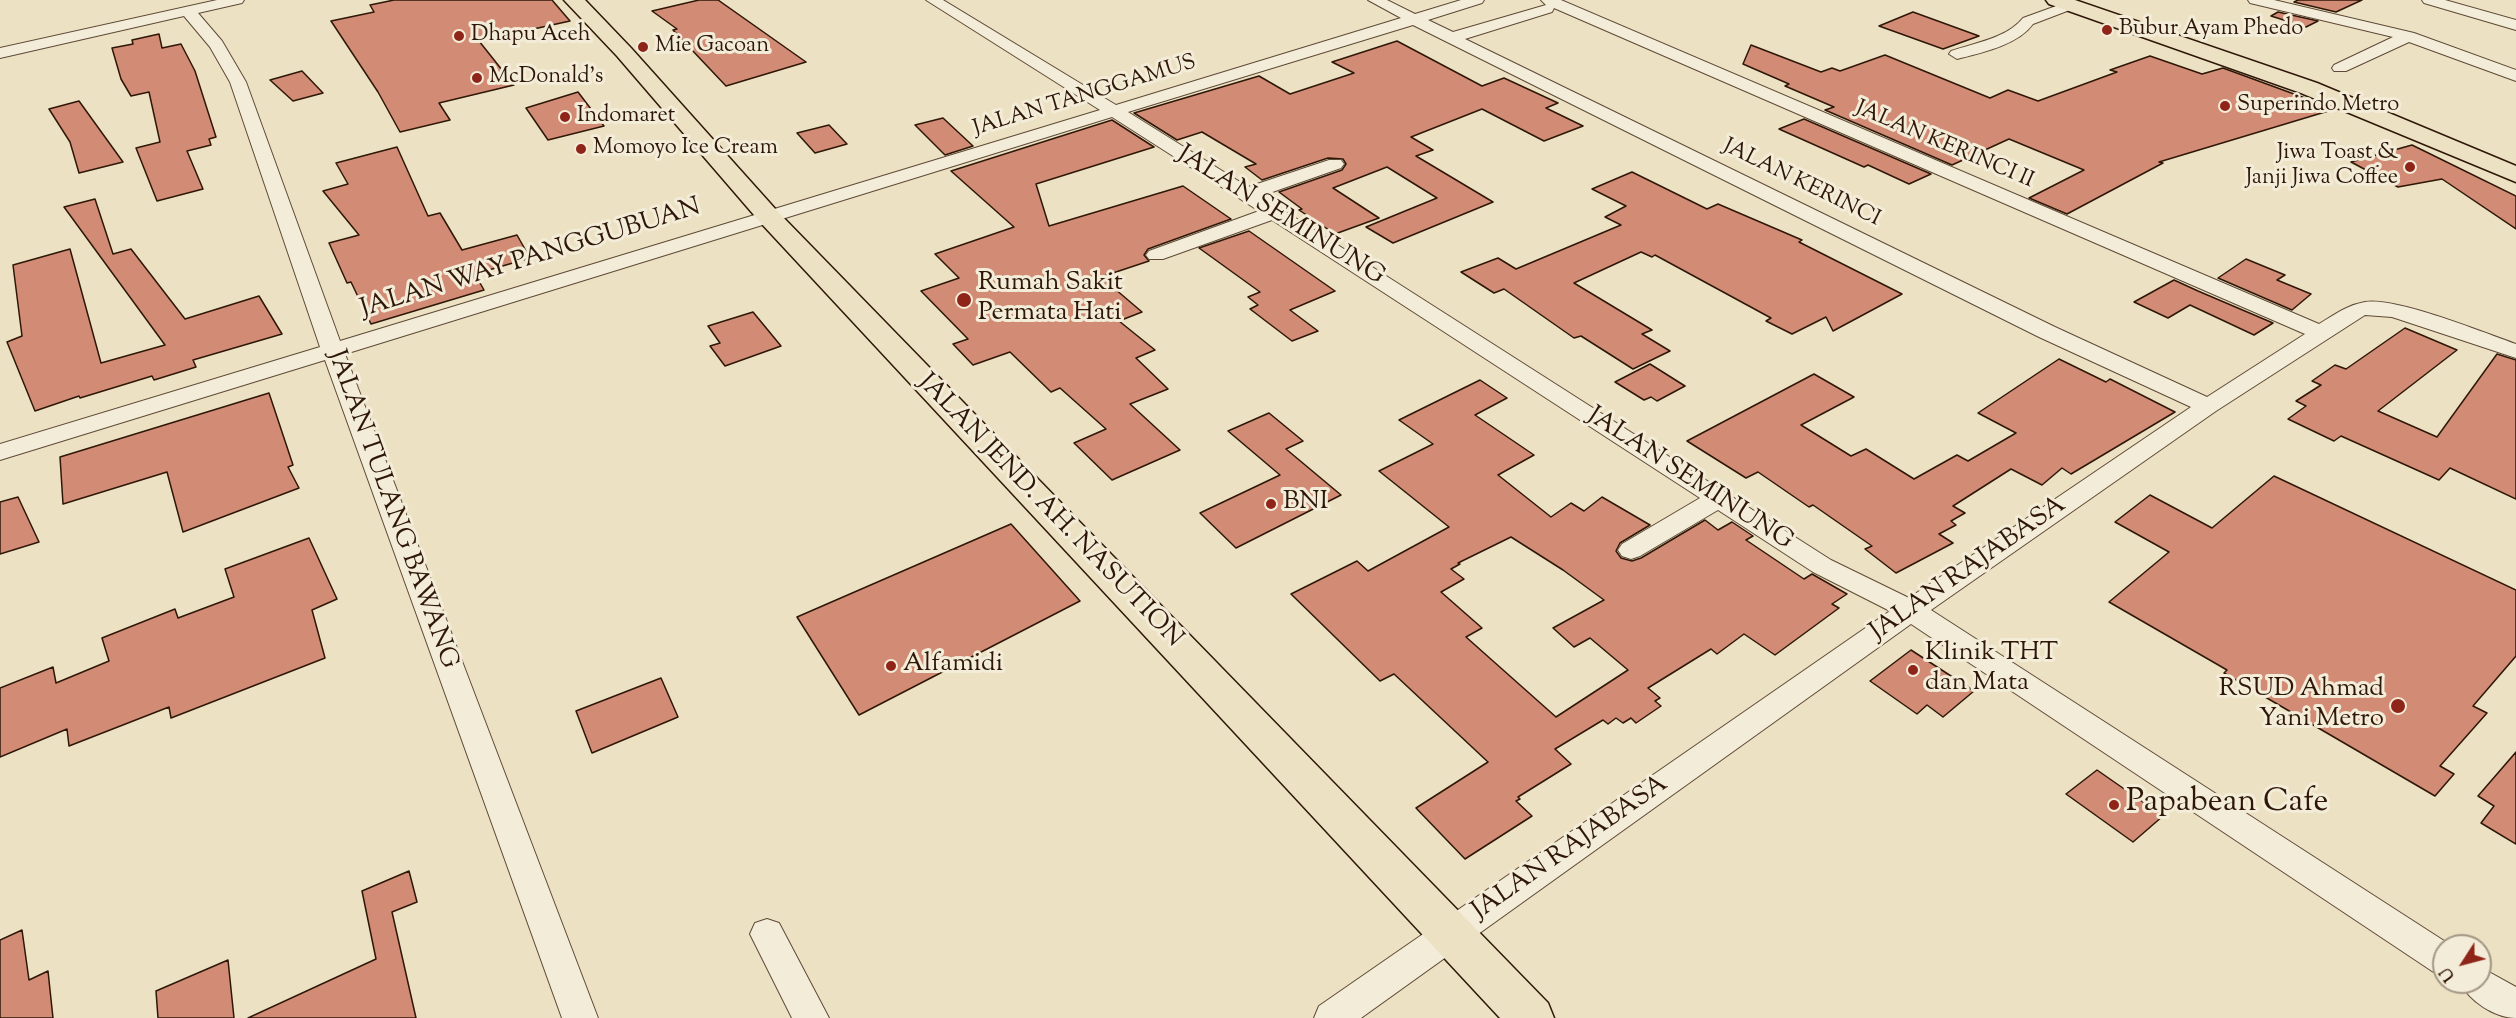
<!DOCTYPE html>
<style>
body{margin:0}
#map{position:relative;width:2516px;height:1018px;overflow:hidden;background:#ece1c3;font-family:"Sorts Mill Goudy",serif}
canvas{display:block}
.north{position:absolute;left:2432px;top:934px;width:60px;height:60px;box-sizing:border-box;background:#f3ecd8;border:2px solid #a49784;border-radius:50%;rotate:234deg;font-size:16px;font-weight:700;line-height:24px;text-align:center;color:#2e1707}
.north::after{content:'';display:block;margin:auto;width:21px;height:27px;background:#8f2418;clip-path:polygon(50% 0,100% 100%,50% 72%,0 100%)}
</style>
<div id="map">
<canvas width="2516" height="1018"></canvas>
<div class="north">U</div>
</div>
<script>
const ctx = document.querySelector('canvas').getContext('2d');
ctx.lineJoin = 'round';
function fill(path, color) { ctx.fillStyle = color; ctx.fill(path, 'evenodd'); }
function strokePath(path, color, width, dash) { ctx.strokeStyle = color; ctx.lineWidth = width; ctx.lineCap = dash ? 'butt' : 'round'; ctx.setLineDash(dash || []); ctx.stroke(path); }
function write(font, color, halo, rows, align = 'center') {
  ctx.font = font + ' "Sorts Mill Goudy",serif'; ctx.lineWidth = 6; ctx.setLineDash([]); ctx.textBaseline = 'middle'; ctx.strokeStyle = halo; ctx.fillStyle = color; for (const [text, x, y, turn = 0] of rows) {
    ctx.save(); ctx.translate(x, y); ctx.rotate((+turn || 0) * Math.PI / 180); ctx.textAlign = isNaN(turn) ? turn : align; if (halo) ctx.strokeText(text, 0, 0); ctx.fillText(text, 0, 0); ctx.restore();
  }
}
const building = new Path2D(`
 M394 0H552L570 21 479 41 514 85 439 103 450 120 400 132 378 92 331 21 374 12 370 5Z
 M699 0H718L806 62 726 86 673 30 677 29 652 11Z
 M2298 0H2362L2336 12 2294 2Z
 M1913 12 1979 36 1943 49 1879 26Z
 M2278 12 2318 21 2306 27 2271 16Z
 M159 34 162 48 181 44 195 71 216 137 209 139 211 145 187 151 203 189 157 201 136 148 160 142 149 92 131 96 121 79 112 48 133 44 132 40Z
 M1397 41 1482 86 1504 78 1558 103 1546 108 1583 126 1544 141 1482 109 1411 137 1433 150 1416 156 1493 202 1393 243 1366 227 1437 198 1387 167 1333 188 1379 218 1335 234 1299 210 1302 209 1279 192 1342 170 1346 164 1343 159 1328 158 1262 180 1245 167 1256 164 1202 132 1177 140 1134 113 1259 76 1290 94 1354 73 1332 62Z
 M1751 45 1821 72 1832 68 1840 71 1885 55 1990 98 2008 90 2038 101 2117 72 2110 70 2150 56 2202 74 2223 68 2335 109 2159 162 2163 163 2067 214 2029 198 2084 170 2009 139 1952 165 1825 110 1834 107 1785 86 1789 84 1743 64Z
 M302 71 323 93 293 101 270 80Z
 M578 92 604 126 548 140 526 108Z
 M79 101 123 162 79 173 70 142 49 109Z
 M943 118 973 146 945 155 915 125Z
 M1804 119 1931 174 1909 184 1868 165 1864 167 1779 129Z
 M1112 120 1154 147 1036 184 1049 226 1183 186 1231 219 1148 249 1144 255 1149 261 1101 277 1142 312 1119 321 1155 350 1136 358 1168 389 1130 404 1180 450 1112 480 1074 443 1106 429 1060 388 1051 392 1010 352 973 365 953 344 968 339 921 291 959 278 935 254 1014 227 951 171Z
 M829 125 847 144 815 153 797 133Z
 M2412 145 2516 196V229L2442 179 2398 187 2351 162Z
 M397 147 428 216 440 213 462 250 517 235 530 258 475 274 484 290 371 324 351 282 347 283 329 243 359 235 323 191 348 184 336 163Z
 M1632 172 1707 209 1718 204 1802 240 1799 242 1902 294 1833 331 1826 317 1792 334 1766 321 1771 318 1655 255 1652 257 1641 252 1574 283 1652 330 1642 334 1670 351 1633 369 1581 336 1574 338 1504 289 1494 293 1461 272 1498 258 1516 269 1621 225 1605 217 1626 206 1592 189Z
 M95 199 113 254 131 249 185 319 259 296 282 334 193 360 196 367 154 380 152 376 80 398 79 396 35 411 7 342 22 336 13 265 70 249 101 363 165 345 64 207Z
 M1249 231 1335 291 1290 310 1318 331 1292 341 1250 309 1258 305 1248 297 1260 292 1199 248Z
 M2246 259 2285 275 2277 280 2311 294 2292 310 2218 278Z
 M2174 280 2198 291 2273 323 2254 335 2190 305 2168 318 2134 302Z
 M753 312 781 346 725 366 710 346 720 343 708 326Z
 M2405 328 2457 350 2378 411 2437 437 2497 354 2516 360V499L2450 468 2439 480 2341 436 2334 441 2288 419 2306 406 2296 401 2321 385 2312 381 2335 365 2346 369Z
 M2059 359 2106 382 2110 379 2175 412 2071 474 2062 468 2042 485 2011 469 1953 506 1965 513 1951 521 1956 525 1939 534 1953 543 1896 573 1865 549 1872 546 1813 505 1809 507 1758 472 1746 478 1687 441 1814 374 1854 397 1801 425 1851 456 1866 449 1914 479 1957 455 1968 461 2016 433 1978 413Z
 M1650 364 1685 386 1657 401 1651 397 1644 400 1615 382Z
 M1480 380 1507 398 1475 415 1534 455 1498 475 1551 517 1571 503 1584 511 1602 497 1650 525 1620 543 1616 551 1621 558 1632 561 1641 558 1705 520 1718 530 1732 522 1753 536 1746 540 1804 579 1812 574 1847 594 1832 604 1839 608 1775 655 1744 634 1717 654 1711 649 1648 688 1660 698 1655 701 1661 706 1636 723 1631 718 1623 723 1616 718 1608 724 1603 720 1555 749 1571 764 1518 797 1520 799 1516 801 1532 816 1465 859 1416 808 1488 762 1394 674 1380 681 1291 594 1357 561 1368 571 1449 527 1379 471 1433 444 1399 420ZM1511 537 1563 570 1604 600 1553 628 1574 647 1590 638 1628 670 1556 717 1466 637 1482 628 1441 592 1464 579 1451 569 1460 564 1458 563Z
 M269 393 293 465 288 467 299 488 183 532 167 472 63 504 60 457Z
 M1269 413 1303 441 1286 449 1341 495 1236 548 1200 513 1280 475 1228 431Z
 M2274 476 2516 590V656L2473 706 2487 713 2440 766 2454 774 2435 796 2224 673 2227 670 2109 602 2169 552 2115 522 2150 495 2212 528Z
 M18 497 39 542 0 554V502Z
 M1011 524 1080 601 859 715 797 617Z
 M309 538 337 599 312 610 325 658 171 718 169 707 69 746 67 729 0 757V688L53 667 56 683 109 661 102 638 175 609 178 618 234 597 225 569Z
 M1911 650 1974 691 1943 717 1927 705 1917 714 1870 681Z
 M661 678 678 717 592 753 576 711Z
 M2516 752V844L2481 823 2494 806 2478 796Z
 M2097 770 2163 816 2133 842 2066 794Z
 M409 871 417 902 392 912 416 1018H248L376 959 362 891Z
 M22 930 29 980 48 971 53 1018H0V940Z
 M228 960 234 1018H158L156 991Z`);
fill(building, '#d28b75');
strokePath(building, '#2e1707', 1.5);
const minor = new Path2D(`
 M217 0H244L242 3 198 13 222 41 246 82 340 341 1100 110 926 0H943L1116 105 1401 18 1368 0H1387L1415 14 1461 0H1484L1482 3 1428 20 1453 32 1546 5 1541 0H1561L2319 324C2334 315 2347 305 2365 302 2396 297 2482 332 2516 344V358L2392 317 2365 315 2216 411 1931 610 2452 946H2444V976L2432 971 1911 624 1361 1018H1314L1319 1006 1890 611 1813 572 1718 510 1640 556 1631 559 1622 556 1618 550 1622 544 1700 498 1272 220 1163 259H1149L1146 255 1149 251 1259 211 1112 117 345 354 598 1018H562L325 360 0 460V444L320 347 230 82 210 47 184 16 0 58V48ZM1554 8 2305 334 2207 397 2055 327 1465 39 1552 12ZM1413 25 2039 337 2191 407 1909 598 1831 560 1261 196 1341 168 1344 164 1341 160H1329L1248 187 1128 112Z
 M2248 0H2274L2414 33 2516 70V81L2409 42 2346 71H2334L2332 68 2334 65 2393 37 2250 3Z
 M2422 0H2445L2516 20V30L2424 3Z
 M2070 1 2075 2 2077 5 2075 8 2033 24C2018 45 1981 53 1957 59L1949 54 1951 51C1975 43 2007 38 2023 18Z
 M767 919 779 923 829 1018H792L750 934 755 923Z
 M2480 967 2516 987V1018C2495 1018 2469 1001 2460 982H2480Z`);
const primary = new Path2D(`
 M2046 0H2075L2317 83 2516 166V182L2301 93 2049 4Z`);
const trunk = new Path2D(`
 M564 0H585L631 48 778 212 1548 1003 1554 1018H1500L760 222 617 56Z`);
strokePath(minor, '#5e4a36', 2);
strokePath(primary, '#2e1707', 3);
strokePath(trunk, '#2e1707', 3);
fill(minor, '#f3ecd8');
fill(primary, '#ece1c3');
fill(trunk, '#ece1c3');
for (const [x, y, r, color] of [
 [2107,30,6,"#8f2418"],
 [459,36,6,"#8f2418"],
 [643,47,6,"#8f2418"],
 [477,78,6,"#8f2418"],
 [2225,106,6,"#8f2418"],
 [565,117,6,"#8f2418"],
 [581,149,6,"#8f2418"],
 [2410,167,6,"#8f2418"],
 [964,300,8,"#8f2418"],
 [1271,504,6,"#8f2418"],
 [891,666,6,"#8f2418"],
 [1913,670,6,"#8f2418"],
 [2398,706,8,"#8f2418"],
 [2114,805,6,"#8f2418"]
]) { const dot = new Path2D(); dot.arc(x, y, r, 0, 2 * Math.PI); ctx.fillStyle = color; ctx.fill(dot); strokePath(dot, '#f3ecd8', 2); }
write('22px', '#2e1707', '#f3ecd8', [
 ["Bubur Ayam Phedo",2119,30],
 ["Dhapu Aceh",471,36],
 ["Mie Gacoan",655,47],
 ["McDonald's",489,78],
 ["Superindo Metro",2237,106],
 ["Indomaret",577,117],
 ["Momoyo Ice Cream",593,149],
 ["Jiwa Toast &",2398,154,"right"],
 ["Janji Jiwa Coffee",2398,179,"right"]
], 'left');
write('22px', '#2e1707', '#f3ecd8', [
 ["JALAN TANGGAMUS",1085,97,-17],
 ["JALAN KERINCI II",1944,146,23],
 ["JALAN KERINCI",1801,184,26]
]);
write('26px', '#2e1707', '#f3ecd8', [
 ["JALAN SEMINUNG",1280,217,32],
 ["JALAN WAY PANGGUBUAN",531,260,-17],
 ["JALAN SEMINUNG",1689,480,33],
 ["JALAN TULANG BAWANG",391,510,70],
 ["JALAN JEND. AH. NASUTION",1049,512,46],
 ["JALAN RAJABASA",1969,570,-35],
 ["JALAN RAJABASA",1571,849,-35]
]);
write('26px', '#2e1707', '#f3ecd8', [
 ["Rumah Sakit",978,285],
 ["Permata Hati",978,315],
 ["BNI",1283,504],
 ["Klinik THT",1925,655],
 ["dan Mata",1925,685],
 ["Alfamidi",903,666],
 ["RSUD Ahmad",2384,691,"right"],
 ["Yani Metro",2384,721,"right"]
], 'left');
write('32px', '#2e1707', '#f3ecd8', [
 ["Papabean Cafe",2126,805]
], 'left');
</script>
